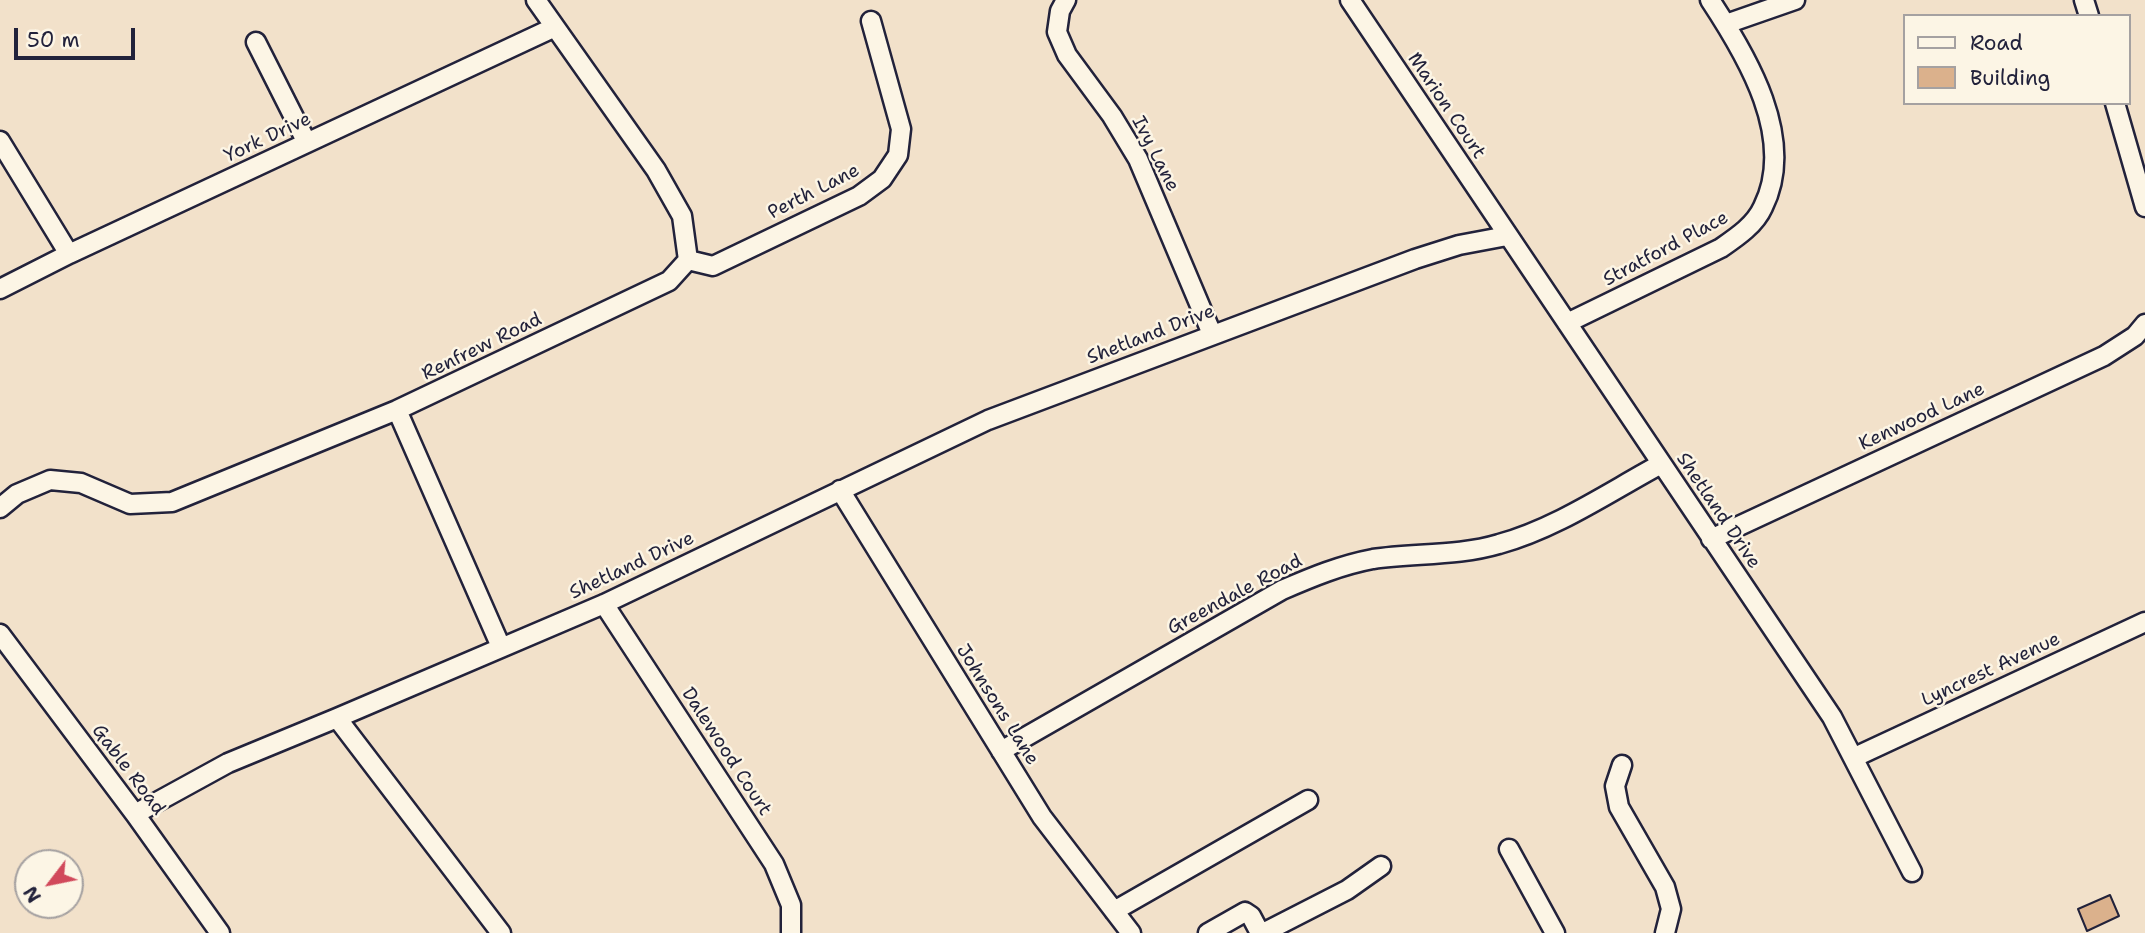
<!DOCTYPE html>
<style>
body{margin:0}
#map{position:relative;width:2145px;height:933px;overflow:hidden;background:#f2e1ca;font-family:"Shantell Sans",sans-serif}
canvas{display:block}
.legend{position:absolute;left:1903px;top:14px;width:228px;height:91px;box-sizing:border-box;background:#fcf5e5;border:2px solid #a5a1a1;margin:0;padding:9px 12px;list-style:none;font-size:21px;color:#22223b}
.legend li{display:flex;align-items:center;gap:14px;height:35px}
.legend b{width:35px;border:2px solid #a5a1a1}
.north{position:absolute;left:14px;top:849px;width:70px;height:70px;box-sizing:border-box;background:#fcf5e5;border:2px solid #a5a1a1;border-radius:50%;rotate:238deg;font-size:19px;font-weight:700;line-height:28px;text-align:center;color:#22223b}
.north::after{content:'';display:block;margin:auto;width:24px;height:32px;background:#d1495b;clip-path:polygon(50% 0,100% 100%,50% 72%,0 100%)}
.scale{position:absolute;left:14px;top:28px;width:121px;height:32px;box-sizing:border-box;border:4px solid #22223b;border-top:0;padding-left:9px;font-size:21px;line-height:24px;white-space:nowrap;color:#22223b;-webkit-text-stroke:5px #fcf5e5;paint-order:stroke}
</style>
<div id="map">
<canvas width="2145" height="933"></canvas>
<ul class="legend">
<li><b style="height:9px;background:#fcf5e5"></b>Road</li>
<li><b style="height:19px;background:#dbb18c"></b>Building</li>
</ul>
<div class="north">N</div>
<div class="scale">50 m</div>
</div>
<script>
const ctx = document.querySelector('canvas').getContext('2d');
ctx.lineJoin = 'round';
function fill(path, color) { ctx.fillStyle = color; ctx.fill(path, 'evenodd'); }
function strokePath(path, color, width, dash) { ctx.strokeStyle = color; ctx.lineWidth = width; ctx.lineCap = dash ? 'butt' : 'round'; ctx.setLineDash(dash || []); ctx.stroke(path); }
function write(font, color, halo, rows, align = 'center') {
  ctx.font = font + ' "Shantell Sans",sans-serif'; ctx.lineWidth = 5; ctx.setLineDash([]); ctx.textBaseline = 'middle'; ctx.strokeStyle = halo; ctx.fillStyle = color; for (const [text, x, y, turn = 0] of rows) {
    ctx.save(); ctx.translate(x, y); ctx.rotate((+turn || 0) * Math.PI / 180); ctx.textAlign = isNaN(turn) ? turn : align; if (halo) ctx.strokeText(text, 0, 0); ctx.fillText(text, 0, 0); ctx.restore();
  }
}
const building = new Path2D(`
 M2110 895 2119 916 2087 931 2078 909Z`);
fill(building, '#dbb18c');
strokePath(building, '#22223b', 2);
const minor = new Path2D(`
 M536 0 656 170 682 216 688 260
 M1066 0 1060 11 1057 32 1067 55 1112 116 1138 159 1212 334
 M1350 0 1832 717 1912 872
 M2084 0 2089 16
 M1726 24 1795 0
 M256 42 307 143
 M2115 103 2145 207
 M0 141 69 254
 M688 260 713 266 859 196 882 179 898 155 901 129 871 21
 M0 289 69 254 555 27
 M1567 323 1721 248C1737 237 1755 225 1763 207 1797 139 1747 56 1710 0
 M397 410 501 647
 M840 490 1042 817 1131 933
 M0 508 17 494 50 480 81 483 130 504 172 502 397 410 669 281 688 260
 M1711 539 2104 356 2135 336 2145 324
 M604 604 774 864 791 905V933
 M0 634 135 814 220 933
 M337 718 501 933
 M1001 751 1282 590C1312 577 1341 565 1373 559 1414 553 1459 556 1499 544 1557 528 1609 492 1661 464
 M1855 757 2145 622
 M1622 765 1615 786 1619 807 1665 887 1671 909 1665 933
 M135 814 228 763 337 718 604 604 988 420 1415 259 1459 245 1507 236
 M1509 849 1555 933
 M1114 911 1308 800
 M1208 933 1245 912 1251 916 1260 933
 M1263 933 1347 890 1381 866`);
strokePath(minor, '#22223b', 23);
strokePath(minor, '#fcf5e5', 18);
write('19px', '#22223b', '#fcf5e5', [
 ["Marion Court",1446,106,56],
 ["York Drive",268,138,-25],
 ["Ivy Lane",1155,154,63],
 ["Perth Lane",814,192,-27],
 ["Stratford Place",1666,249,-28],
 ["Shetland Drive",1151,335,-21],
 ["Renfrew Road",482,347,-26],
 ["Kenwood Lane",1922,417,-25],
 ["Shetland Drive",1718,511,56],
 ["Shetland Drive",632,566,-25],
 ["Greendale Road",1235,595,-28],
 ["Lyncrest Avenue",1991,670,-25],
 ["Johnsons Lane",997,705,58],
 ["Dalewood Court",726,752,57],
 ["Gable Road",128,770,53]
]);
</script>
